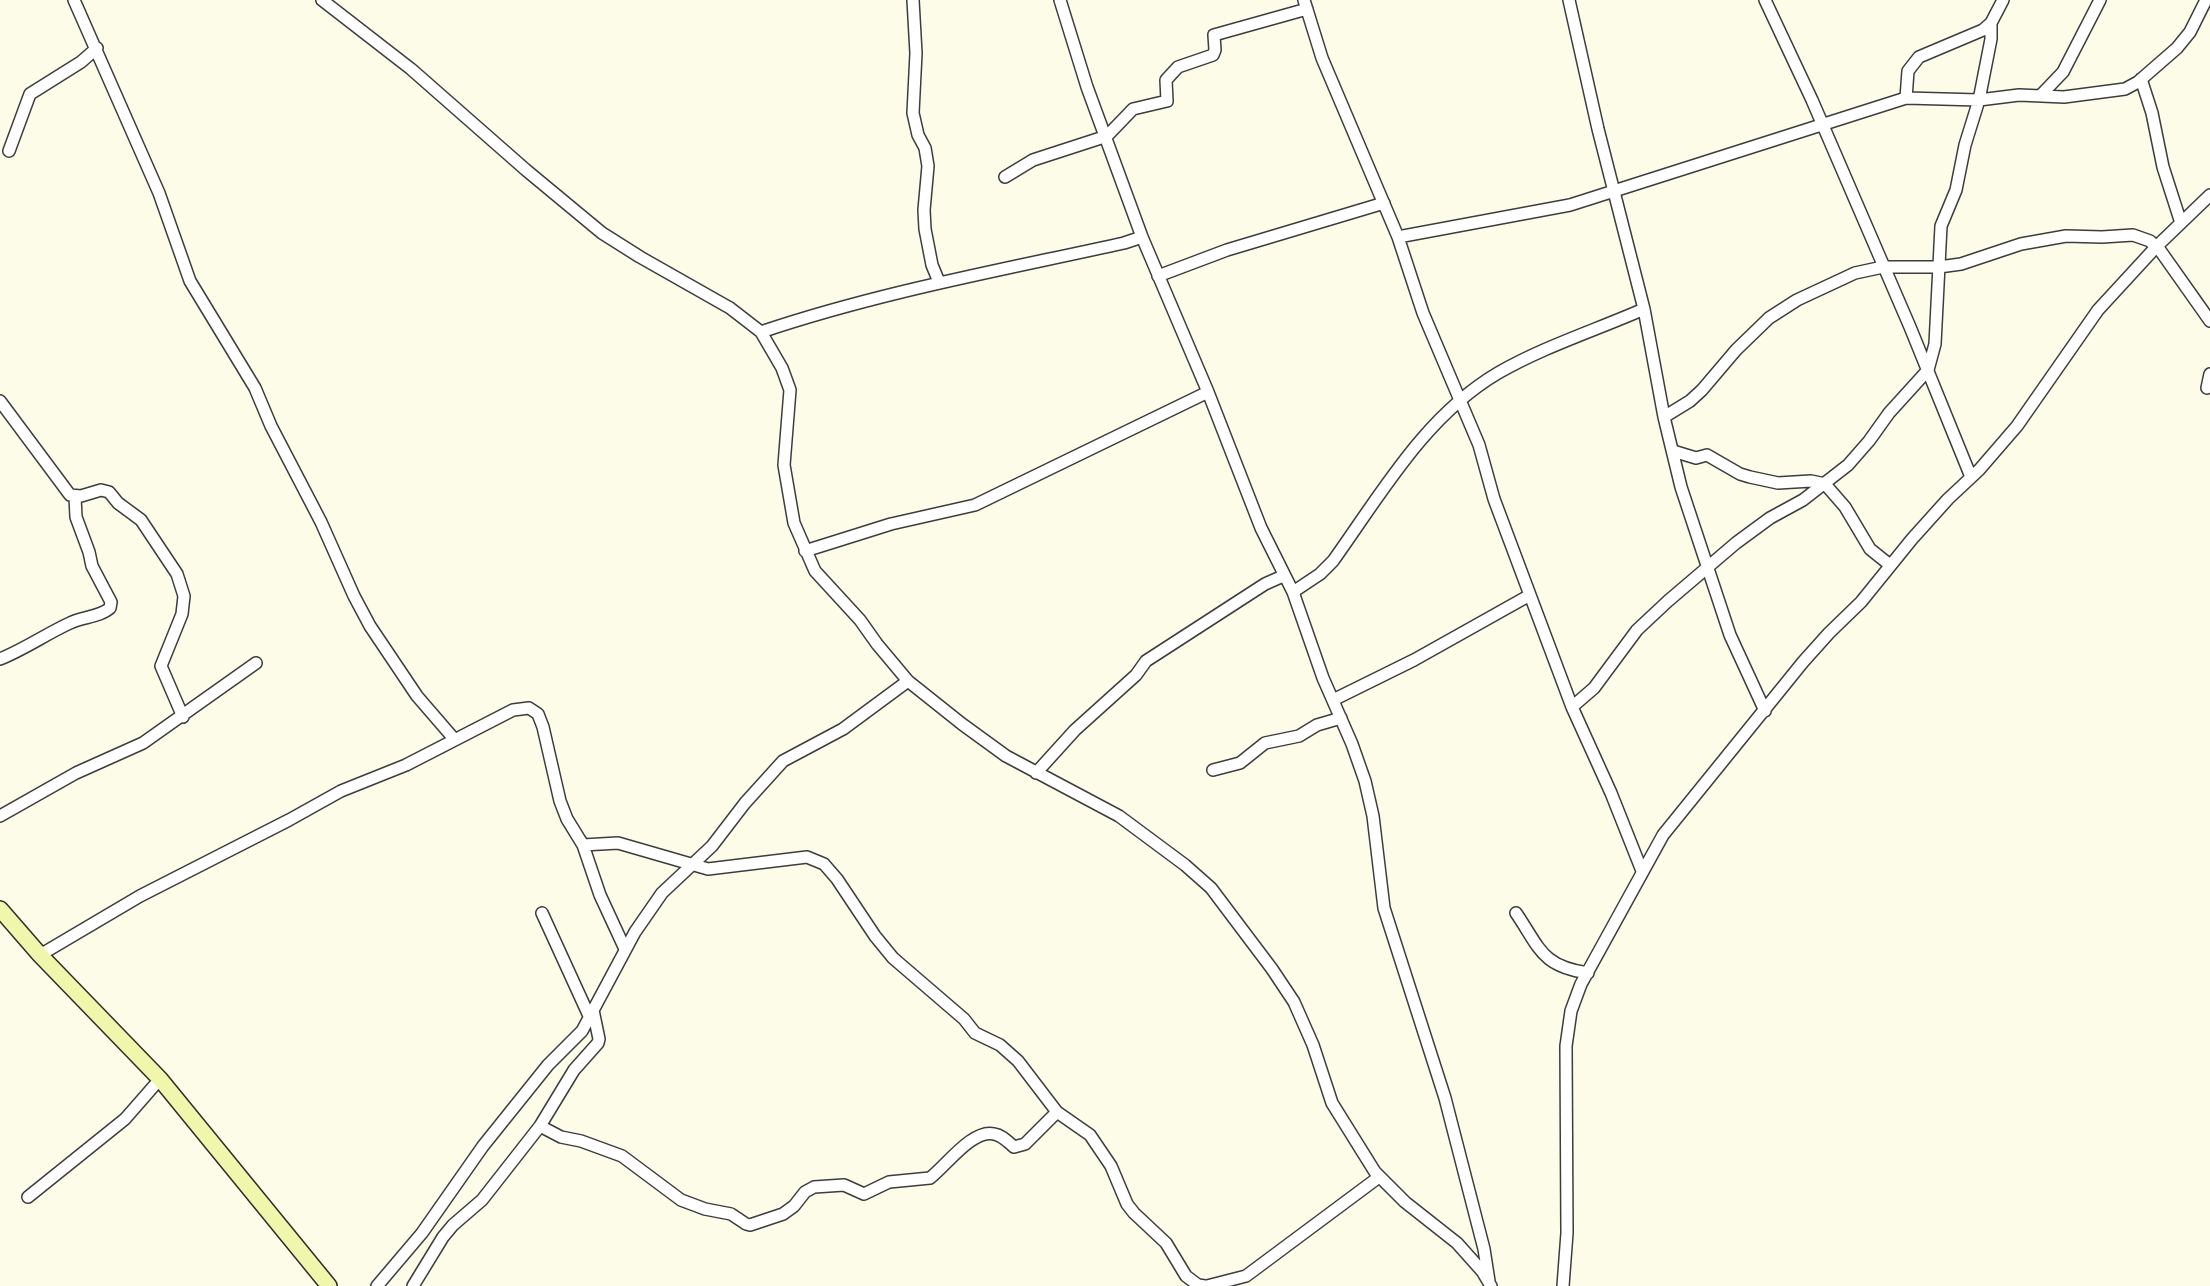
<!DOCTYPE html>
<style>
body{margin:0}
canvas{display:block;background:#fdfce9}
</style>
<canvas width="2210" height="1286"></canvas>
<script>
const ctx = document.querySelector('canvas').getContext('2d');
ctx.lineJoin = 'round';
function strokePath(path, color, width, dash) { ctx.strokeStyle = color; ctx.lineWidth = width; ctx.lineCap = dash ? 'butt' : 'round'; ctx.setLineDash(dash || []); ctx.stroke(path); }
const minor = new Path2D(`
 M74 0 159 193 190 281 255 388 271 426 321 522 354 596 370 626 417 696 455 740
 M322 0 411 69 526 170 602 233 640 257 730 308 761 332 782 368 790 390 784 465 794 523 815 571 860 620 877 644 908 681 962 724 1006 756 1119 816 1185 865 1211 888 1272 969 1294 1002 1313 1045 1332 1103 1375 1172 1405 1202 1457 1243 1482 1271 1491 1286
 M913 0 916 53 913 113 918 135 925 148 928 166 924 210 925 229 932 265 939 282
 M1060 0 1087 87 1142 237 1208 392 1261 528 1293 592 1323 678 1352 744 1365 781 1373 816 1384 908 1445 1098 1484 1249 1489 1281
 M1304 0 1322 58 1398 237 1423 313 1479 445 1494 499 1572 707 1611 793 1642 871
 M1569 0 1598 129 1644 309 1664 417 1681 487 1730 635 1765 711
 M1765 0 1812 100 1910 327 1971 477
 M2141 79 2152 113 2163 167 2181 223
 M2040 96 2063 72 2100 0
 M1906 98 1908 71 1919 57 1983 30 1991 23
 M9 151 30 94 81 62 97 48
 M1005 177 1033 160 1107 136 1133 109 1167 101 1166 80 1178 67 1213 55 1215 50 1214 35 1307 9
 M1398 237 1570 205 1906 98 1979 100 2019 95 2064 97 2125 89 2138 82 2177 48 2190 32 2206 0
 M2157 246 2210 321
 M1158 276 1227 250 1384 203
 M761 332C880 292 1002 270 1124 243L1142 237
 M2207 388 2210 374
 M0 401 70 495 81 496 101 490 109 492 118 503 141 520 177 574 184 596 182 614 161 666 183 717
 M1664 417 1690 401 1702 390 1736 350 1769 318 1797 300 1855 273 1883 267H1939L1961 264 2021 244 2066 236 2102 237 2133 235 2150 241 2156 247
 M1673 451 1696 458 1707 455 1740 474 1750 477 1778 483 1811 481 1825 484 1845 507 1870 549 1890 565
 M805 551 891 524 975 505 1208 392
 M1293 592 1320 574 1333 561C1381 494 1425 416 1498 373 1543 347 1596 330 1644 309
 M0 659C25 649 46 634 70 623 82 617 100 617 110 608L111 602 92 566 89 552 76 517 75 497
 M1333 700 1414 660 1530 595
 M1572 707 1594 688 1637 630 1668 601 1736 543 1770 518 1803 500 1848 465 1869 441 1889 413 1928 370 1935 344 1941 226 1956 190 1965 145 1979 100 1991 39V23L2003 0
 M1213 770 1240 763 1265 743 1299 736 1317 725 1341 718
 M1036 773 1075 730 1136 675 1146 661 1265 584 1283 576
 M0 816 76 773 143 743 256 663
 M583 845 618 843 708 869 807 857 824 864 837 879 875 936 893 958 964 1019 975 1033 1000 1045 1018 1061 1057 1112 1090 1135 1111 1166 1127 1204 1134 1213 1166 1243 1186 1276 1198 1285 1205 1286
 M542 913 590 1018
 M1516 913C1540 948 1541 966 1588 973
 M40 955 140 896 289 820 341 791 406 765 513 710 529 708 538 714 543 727 560 801 567 819 583 845 600 895 625 949
 M540 1126 561 1137 581 1141 622 1156 681 1200 705 1209 731 1214 746 1224 750 1225 783 1214 794 1206 805 1192 814 1187 844 1185 864 1194 889 1182 930 1178C945 1167 973 1128 994 1134 1002 1135 1008 1142 1014 1147L1025 1144 1057 1112
 M28 1197 125 1119 160 1079
 M377 1286 422 1233 483 1146 548 1065 582 1031 635 932 662 893 712 846 745 803 783 761 843 729 908 681
 M413 1286 443 1237 453 1225 482 1200 540 1126 574 1070 598 1043 599 1039 593 1010
 M1207 1286 1246 1276 1379 1177
 M1563 1286 1567 1233 1566 1046 1571 1011 1581 984 1663 835 1803 662 1829 633 1861 602 1912 539 1948 499 1979 470 2017 426 2098 310 2156 247 2210 195`);
const secondary = new Path2D(`
 M0 909 40 955 160 1079 329 1286`);
strokePath(minor, '#3d3d3d', 14);
strokePath(secondary, '#2c2c2c', 18);
strokePath(minor, '#fff', 11);
strokePath(secondary, '#f0f6ab', 15);
</script>
